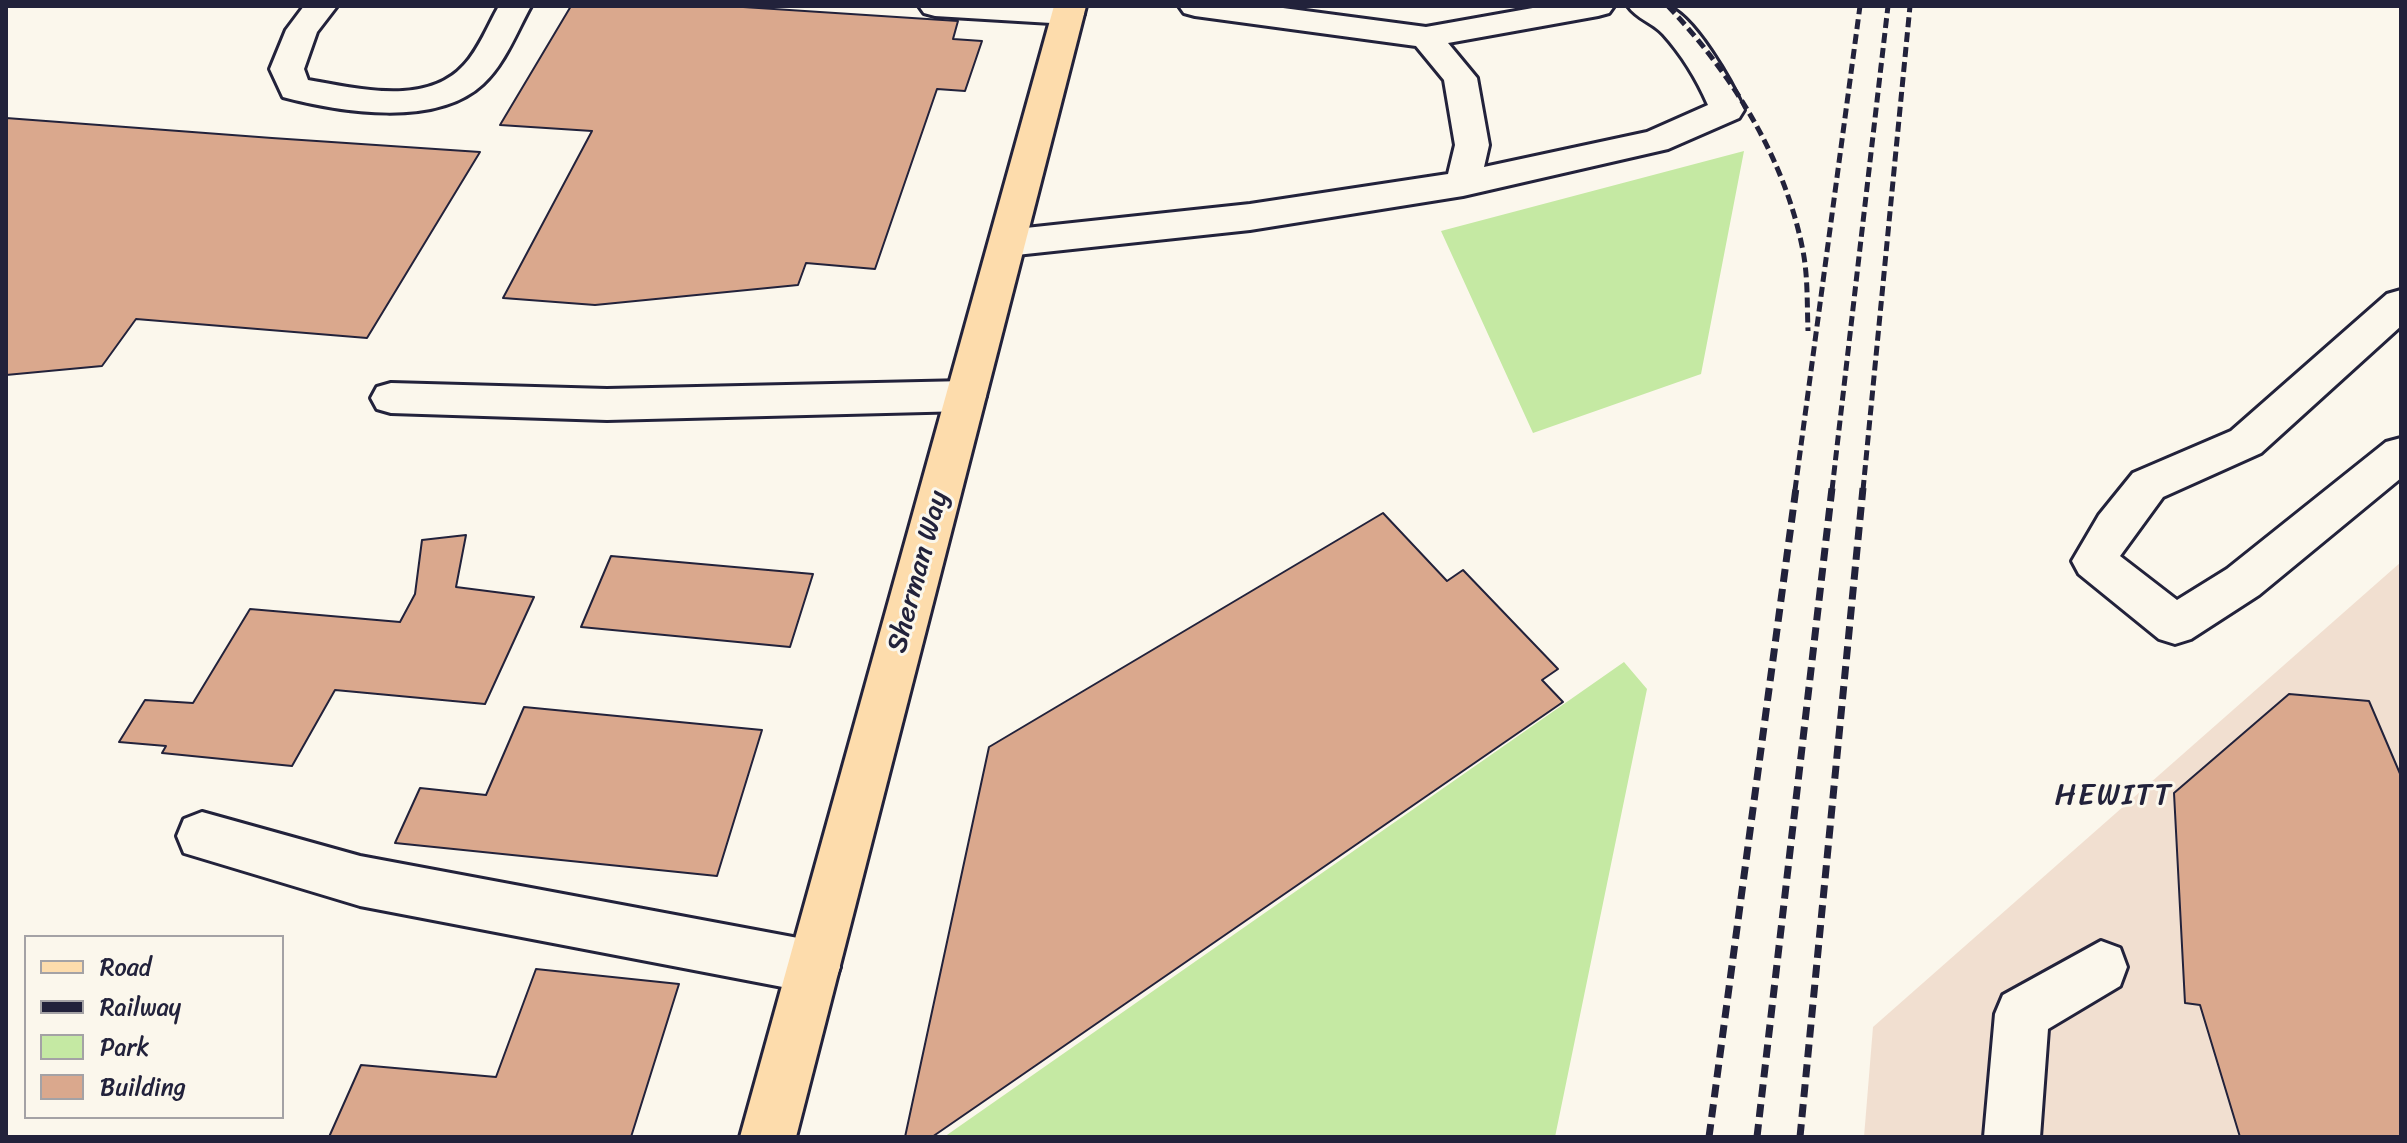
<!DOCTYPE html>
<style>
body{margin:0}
#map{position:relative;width:2407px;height:1143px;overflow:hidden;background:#fbf7ec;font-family:Sriracha,sans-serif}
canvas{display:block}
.frame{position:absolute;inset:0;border:8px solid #22223b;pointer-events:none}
.legend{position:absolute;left:24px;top:935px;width:260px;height:184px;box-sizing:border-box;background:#fbf7ec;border:2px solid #a4a2a5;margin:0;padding:10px 14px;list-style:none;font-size:24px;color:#22223b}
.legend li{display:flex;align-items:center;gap:16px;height:40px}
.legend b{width:40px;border:2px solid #a4a2a5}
</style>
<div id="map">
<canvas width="2407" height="1143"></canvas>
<div class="frame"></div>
<ul class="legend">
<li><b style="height:10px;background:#fddcac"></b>Road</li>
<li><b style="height:10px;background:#22223b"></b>Railway</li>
<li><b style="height:22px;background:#c5e9a3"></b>Park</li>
<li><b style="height:22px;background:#daa88d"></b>Building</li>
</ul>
</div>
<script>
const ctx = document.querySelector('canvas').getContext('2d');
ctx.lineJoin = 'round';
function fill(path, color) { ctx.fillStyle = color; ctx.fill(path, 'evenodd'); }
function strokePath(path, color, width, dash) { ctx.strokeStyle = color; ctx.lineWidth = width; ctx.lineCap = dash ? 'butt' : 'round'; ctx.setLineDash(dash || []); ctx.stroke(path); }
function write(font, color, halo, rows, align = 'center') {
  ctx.font = font + ' Sriracha,sans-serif'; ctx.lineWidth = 6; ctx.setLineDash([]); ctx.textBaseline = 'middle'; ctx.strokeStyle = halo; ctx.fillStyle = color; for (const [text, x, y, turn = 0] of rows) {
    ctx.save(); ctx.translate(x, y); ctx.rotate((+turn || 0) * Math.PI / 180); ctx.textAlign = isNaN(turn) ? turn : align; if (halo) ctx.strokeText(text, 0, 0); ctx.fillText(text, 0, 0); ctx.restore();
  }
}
fill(new Path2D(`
 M2401 562V1137H1864L1873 1027Z`), '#f1dfd0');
fill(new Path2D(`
 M1744 151 1701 374 1533 433 1441 231Z
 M1624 662 1647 689 1555 1137H944Z`), '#c5e9a3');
const building = new Path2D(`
 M571 6H728L958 21 953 39 982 41 965 91 937 89 875 269 806 263 798 285 595 305 503 298 592 131 500 125Z
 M6 118 272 138 480 152 367 338 136 319 102 366 6 375Z
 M1383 513 1447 581 1463 570 1558 669 1542 680 1563 702 932 1137H905L989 747Z
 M466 535 456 587 534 597 485 704 335 690 292 766 162 753 166 746 119 742 145 700 193 703 250 609 400 622 415 594 422 540Z
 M611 556 813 574 790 647 581 627Z
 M2289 694 2369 701 2401 776V1137H2240L2200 1005 2185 1003 2174 793Z
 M524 707 762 730 717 876 395 843 420 788 486 795Z
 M536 969 679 984 631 1137H329L361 1065 496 1077Z`);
fill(building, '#daa88d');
strokePath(building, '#22223b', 2);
const minor = new Path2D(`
 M304 6H337L317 32 304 69 308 80C356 88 426 107 464 65 479 49 488 25 499 6H531C517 31 505 64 483 84 436 128 340 112 283 97L270 69 286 30Z
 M919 6H1075L1084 14 1079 21 1068 24 935 16 924 13Z
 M1179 6H1268L1426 27 1544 6H1614L1609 13 1598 16 1448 43 1477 78 1489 145 1484 167 1647 132 1708 105C1697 80 1682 55 1663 34 1653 23 1637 19 1628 6 1639 6 1655 3 1666 6 1694 14 1733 84 1744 110L1739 118 1668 149 1463 196 1250 230 1007 256 994 252 989 243 994 234 1007 230 1250 204 1448 174 1455 145 1444 80 1416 46 1195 16 1184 13Z
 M2401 290V326L2261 453 2163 497 2120 556 2177 600 2227 569 2386 442 2401 438V478L2259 595 2191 639 2175 644 2159 639 2079 574 2072 561 2099 515 2133 473 2231 431 2387 294Z
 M966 381 980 385 986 396 980 407 966 411 607 420 391 413 377 409 371 398 377 387 391 383 607 389Z
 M202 812 360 856 814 941 833 948 840 967 833 986 814 993 360 906 184 853 177 836 184 819Z
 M2101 941 2120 948 2127 967 2120 986 2048 1029 2040 1137H1984L1995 1014 2003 995Z`);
const major = new Path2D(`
 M1054 6H1086L796 1137H740Z`);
strokePath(minor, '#22223b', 6);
strokePath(major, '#22223b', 6);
fill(minor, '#fbf7ec');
fill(major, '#fddcac');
strokePath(new Path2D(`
 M1668 6C1732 74 1785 158 1803 251 1808 277 1807 305 1808 331
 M1795 490 1860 6
 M1832 490 1888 6
 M1863 490 1910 6`), '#22223b', 5, [10, 5]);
strokePath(new Path2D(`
 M1709 1137 1796 488
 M1757 1137 1832 488
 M1800 1137 1863 488`), '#22223b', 7, [13, 7]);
write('28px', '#22223b', '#fbf7ec', [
 ["Sherman Way",919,572,-75]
]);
ctx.letterSpacing = '2px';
write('30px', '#22223b', '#fbf7ec', [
 ["HEWITT",2114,796]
]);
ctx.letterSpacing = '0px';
</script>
